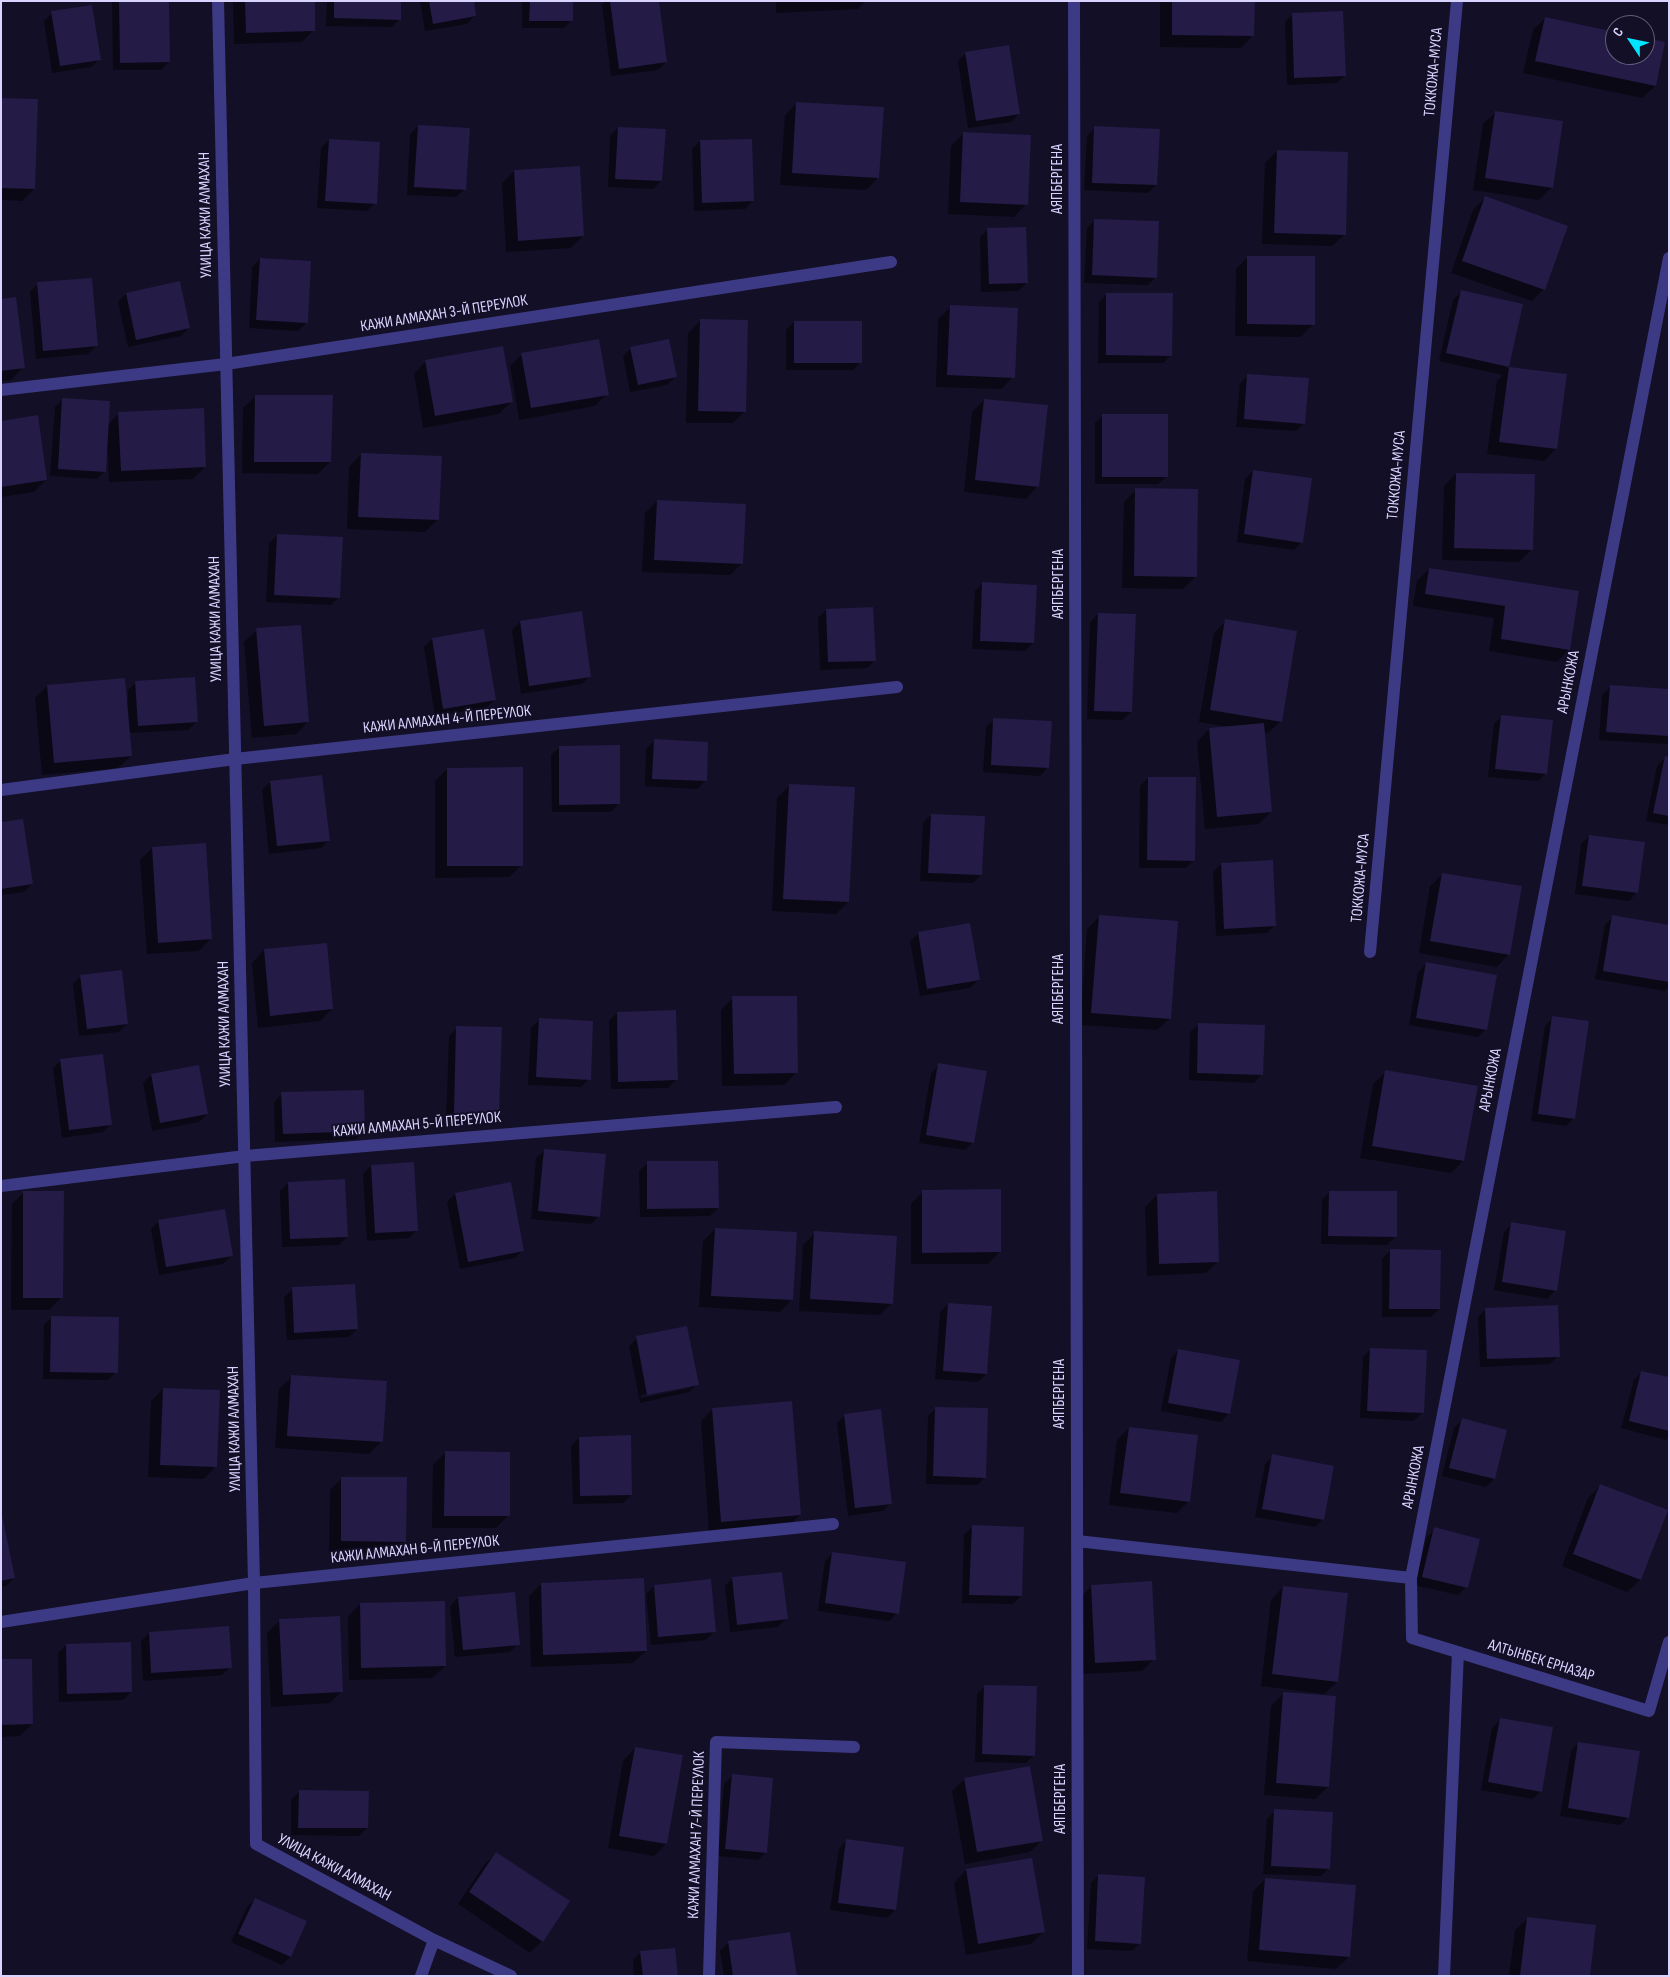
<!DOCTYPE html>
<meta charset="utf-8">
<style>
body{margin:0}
#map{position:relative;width:1670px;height:1977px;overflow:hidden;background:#130f26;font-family:"Sofia Sans Condensed",sans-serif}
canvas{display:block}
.frame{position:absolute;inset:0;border:2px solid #d9d4ff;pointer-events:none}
.north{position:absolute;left:1605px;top:15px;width:50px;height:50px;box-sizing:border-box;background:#130f26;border:1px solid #625e7d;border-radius:50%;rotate:304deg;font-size:14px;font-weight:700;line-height:20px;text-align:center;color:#d9d4ff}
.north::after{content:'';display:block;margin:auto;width:18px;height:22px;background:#00e5ff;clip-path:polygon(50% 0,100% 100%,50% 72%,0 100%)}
</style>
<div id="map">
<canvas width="1670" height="1977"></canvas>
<div class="frame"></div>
<div class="north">С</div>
</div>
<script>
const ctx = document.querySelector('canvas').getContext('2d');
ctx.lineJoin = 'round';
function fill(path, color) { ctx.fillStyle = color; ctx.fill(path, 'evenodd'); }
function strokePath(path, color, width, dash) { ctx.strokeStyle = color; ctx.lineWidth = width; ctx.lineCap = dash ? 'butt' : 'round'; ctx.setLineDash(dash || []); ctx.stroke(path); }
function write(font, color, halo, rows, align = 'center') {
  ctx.font = font + ' "Sofia Sans Condensed",sans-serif'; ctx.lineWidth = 4; ctx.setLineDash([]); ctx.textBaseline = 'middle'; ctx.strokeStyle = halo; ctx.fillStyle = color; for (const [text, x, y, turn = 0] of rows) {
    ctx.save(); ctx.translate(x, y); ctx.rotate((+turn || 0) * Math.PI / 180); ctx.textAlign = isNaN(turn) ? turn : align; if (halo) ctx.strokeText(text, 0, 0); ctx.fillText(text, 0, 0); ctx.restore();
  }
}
fill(new Path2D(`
 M112 1H168L169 62 161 70H113Z
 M233 1H314V30L302 42 234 44Z
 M327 1H400V19L392 27 326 26Z
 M420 1H473L475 16 467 24 425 31Z
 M522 1H572V20L564 28H522Z
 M605 1H658L666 62 658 70 611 76 602 5Z
 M776 1H866L858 9 776 13Z
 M1160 1H1253V35L1241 48 1160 47Z
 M52 13 100 59 91 67 52 73 44 21Z
 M1293 14 1345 75 1337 83 1287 85 1285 22Z
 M1545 18 1615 33V55H1645V39L1664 43 1655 86 1642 98 1523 73 1533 30Z
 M966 53 1019 114 1011 122 968 128 958 61Z
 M1 99 34 189 22 201 1 200Z
 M797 103 878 178 866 190 780 185 785 115Z
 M1496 112 1552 187 1539 200 1473 190 1483 124Z
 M418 126 465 189 456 197 407 195 410 134Z
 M618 128 661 181 653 189 608 187 610 136Z
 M1095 128 1156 185 1148 193 1084 190 1087 136Z
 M964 133 1026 204 1014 217 948 214 951 146Z
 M329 140 375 203 367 211 317 208 321 148Z
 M700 141 753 201 745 209 694 211 692 149Z
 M1277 151 1345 234 1332 246 1262 244 1265 163Z
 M514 171 583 236 571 248 506 252 502 183Z
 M1485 198 1544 289 1532 301 1451 273 1473 210Z
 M1095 220 1156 277 1148 285 1084 283 1087 228Z
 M988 229 1027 282 1019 291 981 292 980 237Z
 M1248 257 1313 324 1301 337 1235 336 1236 269Z
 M260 259 306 323 298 331 249 328 252 267Z
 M179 282 189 328 181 336 128 347 118 302 126 294Z
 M38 284 96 346 88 354 36 359 30 292Z
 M1461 292 1522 305 1507 368 1566 375 1556 449 1544 461 1487 454 1497 381 1503 375 1439 361 1453 300Z
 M1107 294 1171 355 1163 363H1098L1099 302Z
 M1 300 23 367 11 380 1 381Z
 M951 307 1013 377 1001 389 936 387 938 319Z
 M700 321 745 411 733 423H686L688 333Z
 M794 322 861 362 853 370H786V330Z
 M631 348 675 377 667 385 630 392 623 356Z
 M522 354 607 394 595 406 519 420 510 366Z
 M426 361 511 402 499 414 423 428 414 374Z
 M1248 375 1304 423 1296 431 1236 427 1240 383Z
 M256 396 330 462 318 474 242 473 243 408Z
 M63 399 108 425 119 413 205 467 193 479 109 482 108 452H106L105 471 97 479 50 476 55 407Z
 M984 400 1038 486 1026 499 964 492 972 412Z
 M1103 415 1167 476 1158 484H1095V423Z
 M1 422 46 480 34 492 1 497Z
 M361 454 438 519 425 532 347 529 349 467Z
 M1253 471 1302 542 1294 550 1237 542 1245 479Z
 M1456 474 1531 550 1519 562 1442 560 1444 486Z
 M1136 490 1195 577 1183 589 1122 588 1124 502Z
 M657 501 742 563 730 575 642 572 645 513Z
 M278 535 339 597 331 605 266 602 269 543Z
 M1429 569 1578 592 1569 649 1557 662 1489 651 1494 618 1413 606 1417 581Z
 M983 583 1033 643 1025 651 972 649 975 591Z
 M826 610 875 660 867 668 820 670 818 618Z
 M1098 614 1131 712 1123 720 1087 719 1090 622Z
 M1226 621 1281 721 1268 733H1264L1271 812 1259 824 1205 829 1197 742 1209 729 1228 727 1199 722 1214 633Z
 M520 622 590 676 582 684 521 694 512 630Z
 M257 630 308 722 296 734 252 738 244 642Z
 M483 631 494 700 486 708 435 716 424 647 432 639Z
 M136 682 196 722 188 730 129 733 131 756 118 768 42 775 35 698 47 686 126 701H128V690Z
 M1610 687 1669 691V742L1666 744 1599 740 1602 695Z
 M1502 716 1546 773 1538 781 1488 777 1494 724Z
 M994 719 1048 767 1040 776 983 772 986 727Z
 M654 741 705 781 697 789 645 786 646 749Z
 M560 747 619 803 611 812H552L551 755Z
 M1665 758H1669V825L1646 821 1657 766Z
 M447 769 522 865 509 877 435 878V781Z
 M1148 778 1194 860 1186 868H1139L1140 786Z
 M270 782 329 840 321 848 269 854 262 790Z
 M789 786 848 902 836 914 772 911 777 798Z
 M931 815 981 875 973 883 920 881 923 823Z
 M1 823 32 884 24 892 1 895Z
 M1589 836 1637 892 1629 901 1575 894 1581 844Z
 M152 848 211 938 199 951 147 954 140 860Z
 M1221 864 1275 925 1267 933 1216 936 1213 872Z
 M1443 874 1509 954 1497 967 1419 953 1430 886Z
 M1099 917 1170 1018 1157 1030 1080 1025 1087 929Z
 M1613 917 1669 927V987L1665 991 1595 979 1605 925Z
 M919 933 978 980 970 988 920 996 910 941Z
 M326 944 332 1009 320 1021 258 1028 252 963 264 950Z
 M1426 964 1486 1029 1478 1037 1409 1025 1418 972Z
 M81 976 127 1024 119 1032 79 1036 73 984Z
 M733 998 797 1072 784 1085 722 1086 721 1010Z
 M617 1013 676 1080 668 1088 611 1089 609 1021Z
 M1553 1018 1574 1118 1566 1126 1531 1121 1545 1026Z
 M539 1020 589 1079 581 1087 528 1085 531 1028Z
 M1199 1024 1262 1074 1254 1083 1189 1080 1190 1032Z
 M457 1028 498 1114 490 1122 446 1120 449 1036Z
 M61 1060 111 1124 103 1132 62 1138 53 1068Z
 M939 1064 973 1142 965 1150 919 1143 931 1073Z
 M1386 1072 1476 1087 1463 1161 1451 1173 1360 1158 1373 1084Z
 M151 1075 207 1114 199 1122 152 1131 143 1083Z
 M282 1094 364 1131 356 1139 275 1142 274 1102Z
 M545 1150 599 1216 591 1224 531 1219 536 1158Z
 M648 1163 718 1208 710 1216 640 1217 639 1171Z
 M371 1166 417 1230 409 1238 367 1241 363 1174Z
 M288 1183 347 1237 339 1245 282 1247 280 1191Z
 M923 1191 1000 1251 988 1264H911V1204Z
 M24 1192 62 1297 49 1310H11L12 1204Z
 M1330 1192 1395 1237 1387 1245 1321 1244 1322 1200Z
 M455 1194 523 1250 515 1258 460 1269 447 1202Z
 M1157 1195 1218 1261 1206 1273 1147 1276 1145 1207Z
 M159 1221 231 1256 223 1264 159 1275 151 1229Z
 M1512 1224 1555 1291 1547 1299 1494 1290 1504 1232Z
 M715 1229 792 1299 780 1312 699 1307 703 1241Z
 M815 1233 892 1303 880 1315 799 1311 803 1245Z
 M1390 1251 1439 1309 1431 1317H1382V1259Z
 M293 1289 357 1329 349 1337 287 1340 284 1297Z
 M948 1304 986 1374 978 1382 935 1379 940 1312Z
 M1486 1309 1558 1356 1550 1364 1480 1367 1478 1317Z
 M52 1317 116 1372 108 1380 43 1379 44 1325Z
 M637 1338 697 1384 689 1392 640 1403 629 1346ZM690 1385V1388L641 1398V1395Z
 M1371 1349 1422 1413 1414 1421 1360 1418 1363 1357Z
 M1179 1350 1229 1413 1221 1422 1161 1411 1171 1358Z
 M1642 1372 1669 1379V1436L1666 1440 1621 1428 1634 1380Z
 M292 1377 382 1441 369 1454 275 1448 279 1389Z
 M163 1389 216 1466 204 1479 148 1477 151 1401Z
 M936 1408 985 1477 977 1485 926 1484 928 1416Z
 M713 1409 800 1515 788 1527 709 1533 701 1421Z
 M845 1415 891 1503 883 1511 848 1516 837 1423Z
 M1462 1420 1494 1479 1486 1487 1442 1476 1454 1428Z
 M1129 1428 1189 1501 1177 1513 1109 1505 1117 1440Z
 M579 1438 631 1495 623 1503 573 1504 571 1446Z
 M445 1453 508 1516 496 1528H432L433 1465Z
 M1273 1456 1323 1519 1315 1527 1255 1517 1265 1464Z
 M342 1478 405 1541 393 1553H329L330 1490Z
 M1600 1486 1666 1511 1640 1580 1627 1592 1562 1566 1588 1498Z
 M1 1512 14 1578 6 1586 1 1587Z
 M972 1527 1021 1596 1013 1604 962 1603 964 1535Z
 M1435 1529 1466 1587 1458 1595 1414 1585 1427 1537Z
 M833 1553 897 1613 889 1621 818 1611 825 1561Z
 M733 1578 786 1619 778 1627 730 1632 725 1586Z
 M541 1584 646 1651 633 1663 531 1667 529 1596Z
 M654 1586 714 1632 706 1640 651 1645 646 1594Z
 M1092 1586 1154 1659 1142 1671 1083 1674 1079 1598Z
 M1283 1587 1337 1682 1324 1694 1261 1686 1271 1600Z
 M458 1598 518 1644 510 1652 455 1657 450 1606Z
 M360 1604 445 1666 432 1678 349 1680 348 1617Z
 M280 1620 342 1691 330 1703 271 1707 267 1633Z
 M149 1633 230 1667 222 1675 143 1681 141 1641Z
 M66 1645 131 1692 123 1700 59 1702 58 1653Z
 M1 1661 32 1724 20 1736 1 1737Z
 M985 1686 1034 1755 1026 1763 975 1762 977 1694Z
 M1283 1694 1328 1787 1315 1799 1264 1795 1271 1706Z
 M1500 1720 1541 1791 1533 1799 1481 1790 1492 1728Z
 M1579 1743 1628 1817 1620 1825 1560 1816 1571 1751Z
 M635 1748 666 1844 654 1856 608 1848 623 1761Z
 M732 1776 766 1852 758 1860 718 1856 724 1784Z
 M965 1779 1042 1840 1030 1852 965 1864 952 1791Z
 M299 1792 367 1828 359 1836 291 1835V1800Z
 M1275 1811 1329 1868 1321 1876 1263 1874 1267 1819Z
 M847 1840 895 1910 887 1918 830 1910 839 1849Z
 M497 1853 542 1941 530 1953 458 1904 484 1865Z
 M1031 1859 1043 1932 1031 1944 966 1955 954 1883 966 1870Z
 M1099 1875 1140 1943 1132 1951 1087 1949 1091 1883Z
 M1265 1879 1349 1957 1336 1969 1247 1961 1253 1891Z
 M255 1899 306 1922 290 1957 282 1965 231 1942 247 1907Z
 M1528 1918 1589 1976H1509L1515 1930Z
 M728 1943 795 1976H724L720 1951Z
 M641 1952 676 1976H634L633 1960Z`), '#0007');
fill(new Path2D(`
 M119 1H169L170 62 120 63Z
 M245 1H315V31L246 33Z
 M334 1H401V20L334 18Z
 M429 1H474L476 16 433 24Z
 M530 1H573V21H529Z
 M610 1H659L667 62 619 69Z
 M1172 1H1255L1254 36 1172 35Z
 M92 5 101 60 60 66 51 11Z
 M1343 11 1346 76 1294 78 1292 13Z
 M1545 17 1615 32V55H1645V38L1665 42 1656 86 1535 61Z
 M1009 45 1020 114 976 121 965 52Z
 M1 98 38 99 35 189 1 188Z
 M796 102 884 107 879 178 792 173Z
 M1495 111 1563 121 1553 188 1485 178Z
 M418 125 470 128 466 190 414 187Z
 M1094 126 1160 129 1157 185 1092 183Z
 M618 127 666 129 662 181 615 179Z
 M963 132 1031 135 1028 205 960 202Z
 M329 139 380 142 377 204 325 201Z
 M752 139 754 201 702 203 700 140Z
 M1277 150 1348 152 1346 235 1274 233Z
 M580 166 584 236 518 241 514 170Z
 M1485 196 1568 226 1545 290 1462 261Z
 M1094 219 1159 221 1157 278 1092 275Z
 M1026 227 1028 283 989 284 987 228Z
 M1247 256H1315V325L1247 324Z
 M260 258 311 261 308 323 256 320Z
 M92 278 98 346 43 351 37 282Z
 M180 281 190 328 136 340 126 293Z
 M1461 290 1523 304 1509 367 1446 353Z
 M1106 293H1173L1172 356 1106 355Z
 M16 297 25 368 1 371V299Z
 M950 305 1018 308 1015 378 947 375Z
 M700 319 748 320 746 412 698 411Z
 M794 321H862V363H794Z
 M599 339 609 395 531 408 521 353Z
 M669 339 677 377 638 385 630 347Z
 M503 346 513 402 435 416 425 360Z
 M1509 367 1567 374 1557 449 1499 442Z
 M1247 374 1309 378 1305 424 1244 419Z
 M255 395H333L331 462H254Z
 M62 398 110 401 106 472 58 469Z
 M984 399 1048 405 1039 487 975 480Z
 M204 408 206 467 121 471 118 412Z
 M1102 414H1168V477H1102Z
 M38 415 47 480 1 487V421Z
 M361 453 442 456 439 520 358 517Z
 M1253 470 1312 478 1303 543 1244 534Z
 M1456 473 1535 474 1533 550 1454 548Z
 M1135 488 1198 489 1197 577 1134 576Z
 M657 500 746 504 743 564 654 560Z
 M277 534 343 537 340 598 274 595Z
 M1429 568 1579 591 1570 650 1501 639 1505 606 1425 594Z
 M982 582 1037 585 1034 643 980 641Z
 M873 607 876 661 828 662 826 609Z
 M582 611 591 677 529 686 520 621Z
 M1098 613 1136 614 1132 712 1094 711Z
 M1225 619 1297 631 1282 722 1210 710Z
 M301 625 309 722 264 726 256 628Z
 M484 629 496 700 443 709 432 638Z
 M195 677 198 722 138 726 135 681Z
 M125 678 132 756 54 763 47 685Z
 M1610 685 1669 689V736L1606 732Z
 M1501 715 1553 720 1547 774 1495 769Z
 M993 718 1052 721 1049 768 991 765Z
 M1264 723 1272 812 1217 817 1209 728Z
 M654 739 708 742 707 781 652 779Z
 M620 745V804L559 805V746Z
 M1665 756 1669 757V816L1653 813Z
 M523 767V866H447V768Z
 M322 775 330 841 277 846 270 781Z
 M1148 777H1196L1195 861 1147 860Z
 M789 784 855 787 849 902 783 899Z
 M931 814 985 816 982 875 928 873Z
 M23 819 33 884 1 889V822Z
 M1589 835 1645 842 1638 893 1582 886Z
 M206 843 212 939 158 943 152 847Z
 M1273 860 1276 926 1224 929 1221 863Z
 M1442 873 1522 886 1510 955 1430 941Z
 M1099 915 1178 921 1171 1019 1091 1013Z
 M1612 915 1669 925V982L1603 971Z
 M970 923 980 980 927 989 918 932Z
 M327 943 333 1009 270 1016 264 949Z
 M1426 962 1497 975 1487 1030 1416 1018Z
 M122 970 128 1024 87 1029 80 975Z
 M732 996H797L798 1073 734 1074Z
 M676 1010 678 1080 618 1082 617 1012Z
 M1552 1016 1589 1021 1575 1119 1538 1114Z
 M539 1018 593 1021 591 1080 536 1077Z
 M1198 1023 1265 1025 1263 1075 1197 1073Z
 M456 1026 502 1027 499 1114 454 1113Z
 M103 1054 112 1125 69 1130 60 1059Z
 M938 1063 987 1071 974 1143 926 1135Z
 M199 1065 208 1114 160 1123 151 1074Z
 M1385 1070 1478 1086 1464 1161 1372 1146Z
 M364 1090 365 1131 283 1134 281 1092Z
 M544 1149 606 1154 600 1217 538 1211Z
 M647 1161H718L719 1208 647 1209Z
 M414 1162 418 1231 375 1233 371 1165Z
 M345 1179 348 1237 290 1239 288 1182Z
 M511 1182 524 1251 468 1262 455 1193Z
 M1001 1189V1252L922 1253V1190Z
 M23 1191H64L63 1298H23Z
 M1217 1191 1219 1262 1159 1264 1157 1194Z
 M1329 1191H1397V1237L1328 1236Z
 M225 1209 233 1256 166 1267 158 1220Z
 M1511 1222 1566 1231 1557 1291 1502 1282Z
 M715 1228 797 1232 793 1300 711 1296Z
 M814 1231 897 1236 893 1304 810 1299Z
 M1390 1249 1441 1250 1440 1309H1389Z
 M355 1284 358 1329 294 1333 292 1287Z
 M948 1303 992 1306 987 1374 943 1371Z
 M1558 1305 1560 1357 1487 1359 1485 1308Z
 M51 1316 119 1317 118 1373 50 1372Z
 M687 1326 699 1385 647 1395 636 1336Z
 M1370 1348 1427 1350 1424 1413 1367 1411Z
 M1178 1349 1240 1360 1230 1414 1168 1403Z
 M1641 1371 1669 1377V1431L1629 1421Z
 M291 1375 387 1381 383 1442 287 1436Z
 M163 1388 220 1390 217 1467 160 1465Z
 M792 1401 801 1515 721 1522 712 1408Z
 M935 1407 988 1408 986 1478 933 1476Z
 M881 1409 892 1504 855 1508 844 1414Z
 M1462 1418 1507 1430 1495 1479 1449 1468Z
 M1129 1427 1198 1435 1190 1502 1120 1493Z
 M631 1435 632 1495 580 1496 579 1437Z
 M445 1451 510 1452V1516H444Z
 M1272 1454 1334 1466 1324 1520 1262 1509Z
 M341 1477H407L406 1542 341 1541Z
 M1600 1484 1668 1510 1641 1580 1573 1554Z
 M1 1510 15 1578 1 1581Z
 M972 1525 1024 1527 1022 1596 969 1595Z
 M1434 1527 1480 1539 1468 1588 1422 1577Z
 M832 1552 906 1562 899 1614 825 1603Z
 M782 1572 788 1619 737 1625 732 1577Z
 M644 1578 647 1651 543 1655 541 1583Z
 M711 1579 716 1632 658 1637 654 1585Z
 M1152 1581 1156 1660 1095 1663 1091 1585Z
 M1283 1586 1348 1593 1338 1682 1272 1674Z
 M515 1592 520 1645 463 1650 458 1597Z
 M445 1601 446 1666 361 1668 360 1603Z
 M340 1616 343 1692 283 1695 279 1619Z
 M229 1626 232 1668 151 1673 149 1632Z
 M131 1642 132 1692 67 1694 66 1644Z
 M1 1659H32L33 1724 1 1725Z
 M984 1685 1037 1686 1035 1756 982 1754Z
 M1283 1692 1336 1696 1329 1787 1276 1783Z
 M1500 1718 1553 1727 1542 1792 1488 1782Z
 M1578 1742 1640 1751 1629 1818 1568 1808Z
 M635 1747 683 1755 667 1844 619 1836Z
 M1030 1766 1043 1841 977 1852 964 1778Z
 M732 1774 773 1778 767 1853 725 1849Z
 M299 1790 369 1791 368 1828H298Z
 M1274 1809 1333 1812 1330 1869 1271 1866Z
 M846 1839 904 1847 896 1910 838 1903Z
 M496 1852 570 1901 543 1942 469 1892Z
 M1032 1858 1045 1932 978 1944 966 1869Z
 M1098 1874 1145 1877 1141 1944 1095 1941Z
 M1265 1878 1356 1885 1350 1957 1259 1950Z
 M255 1898 307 1921 291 1957 238 1934Z
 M1527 1917 1596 1925 1590 1976H1520Z
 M790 1932 797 1976H733L728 1941Z
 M675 1948 678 1976H643L640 1951Z`), '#241b47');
strokePath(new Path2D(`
 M218 1 254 1583 256 1844 434 1940 511 1976
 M1074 1 1078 1976
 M1 390 226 364 891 262
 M1 790 235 759 897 687
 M1370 952 1457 1
 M1 1186 245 1156 836 1107
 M1077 1541 1411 1578 1669 258
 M1411 1578 1412 1638 1649 1711 1669 1642
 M1 1622 254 1583 833 1524
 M421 1976 434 1940
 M709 1976 716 1742 854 1747
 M1444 1976 1458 1652`), '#3d3a85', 12);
write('16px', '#d9d4ff', '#130f26', [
 ["ТОККОЖА-МУСА",1434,72,-85],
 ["АЯПБЕРГЕНА",1058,179,-90],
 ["УЛИЦА КАЖИ АЛМАХАН",206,215,-91],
 ["КАЖИ АЛМАХАН 3-Й ПЕРЕУЛОК",444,314,-9],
 ["ТОККОЖА-МУСА",1397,475,-85],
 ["АЯПБЕРГЕНА",1059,584,-90],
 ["УЛИЦА КАЖИ АЛМАХАН",216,619,-91],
 ["АРЫНКОЖА",1569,682,-79],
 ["КАЖИ АЛМАХАН 4-Й ПЕРЕУЛОК",447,720,-6],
 ["ТОККОЖА-МУСА",1361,878,-85],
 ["АЯПБЕРГЕНА",1059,989,-90],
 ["УЛИЦА КАЖИ АЛМАХАН",225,1024,-91],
 ["АРЫНКОЖА",1491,1080,-79],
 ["КАЖИ АЛМАХАН 5-Й ПЕРЕУЛОК",417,1125,-5],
 ["АЯПБЕРГЕНА",1060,1394,-90],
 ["УЛИЦА КАЖИ АЛМАХАН",235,1429,-91],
 ["АРЫНКОЖА",1414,1477,-79],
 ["КАЖИ АЛМАХАН 6-Й ПЕРЕУЛОК",415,1550,-6],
 ["АЛТЫНБЕК ЕРНАЗАР",1541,1661,17],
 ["АЯПБЕРГЕНА",1061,1799,-90],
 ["КАЖИ АЛМАХАН 7-Й ПЕРЕУЛОК",697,1835,-88],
 ["УЛИЦА КАЖИ АЛМАХАН",334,1868,28]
]);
</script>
